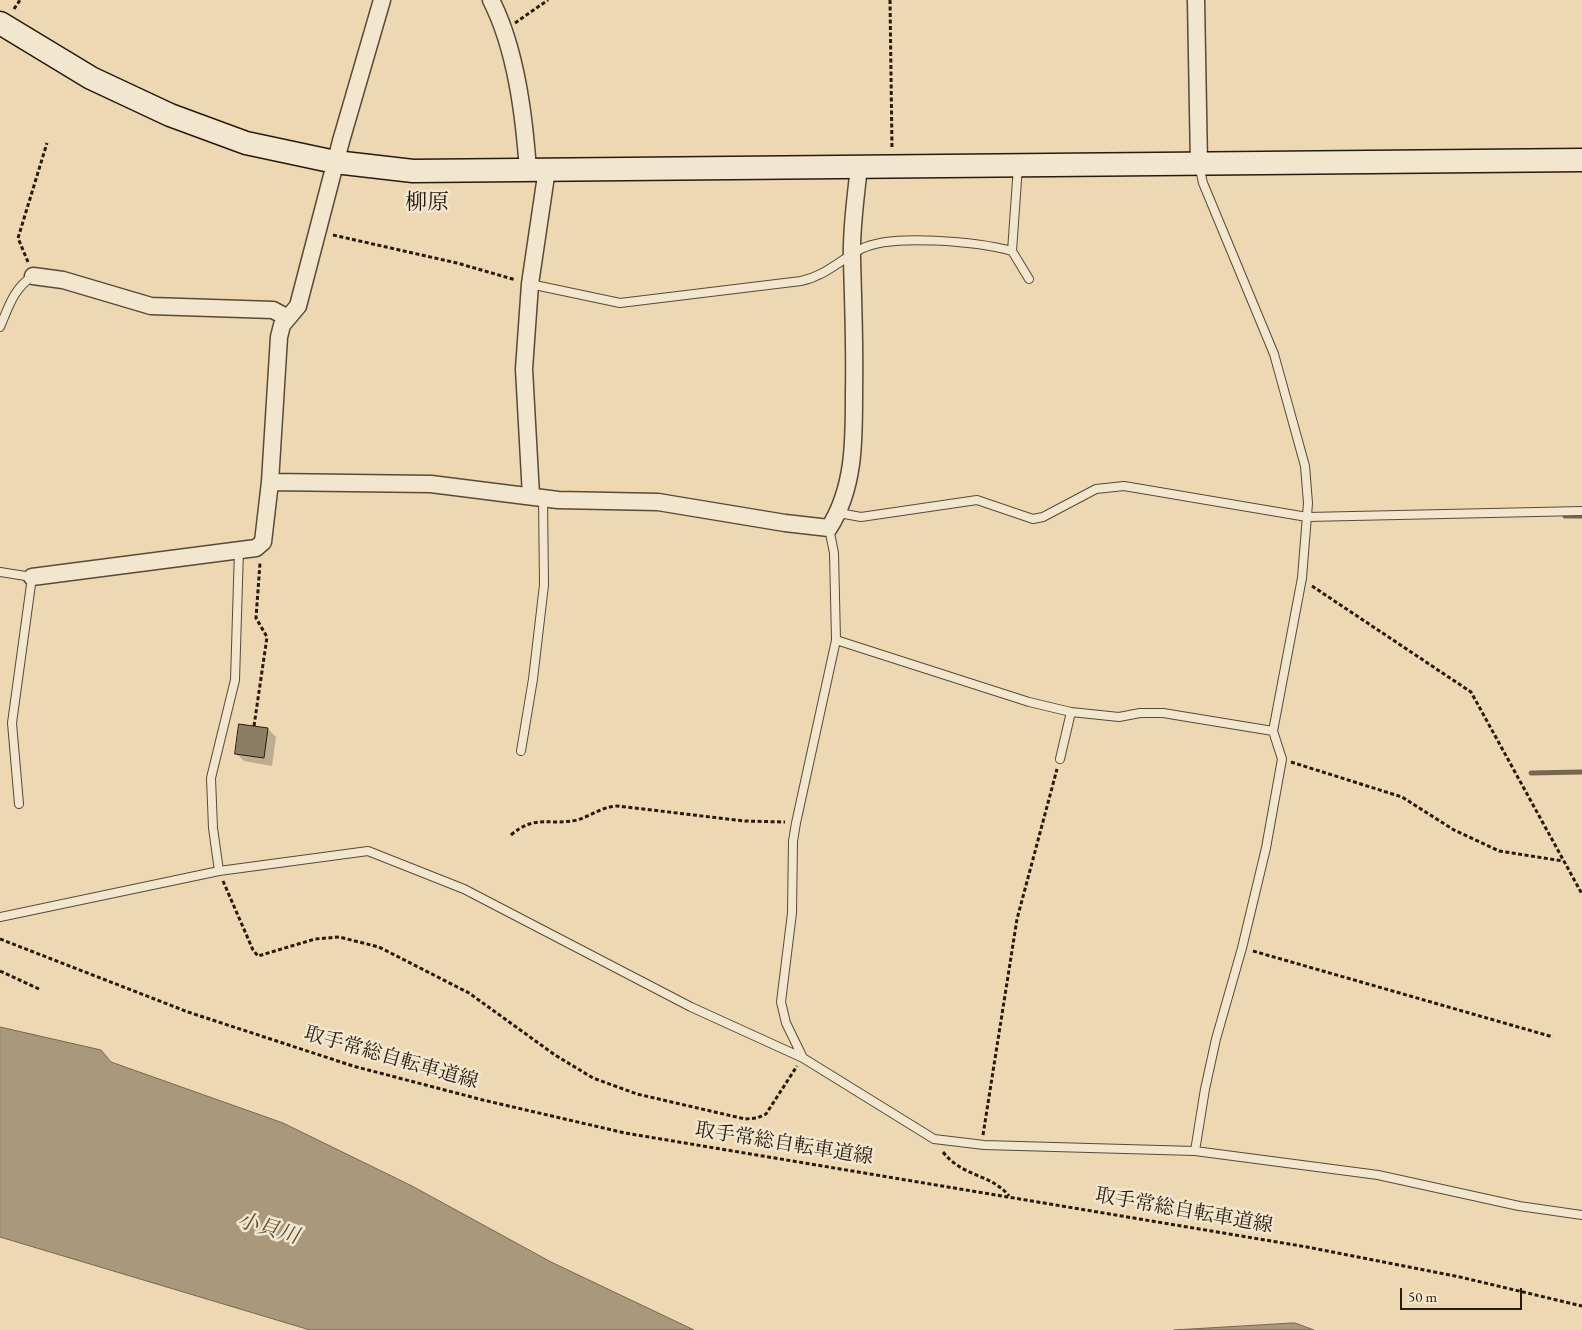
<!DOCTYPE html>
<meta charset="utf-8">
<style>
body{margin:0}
#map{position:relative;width:1582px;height:1330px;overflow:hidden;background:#edd8b3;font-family:"EB Garamond",serif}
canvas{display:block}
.scale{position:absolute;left:1400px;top:1288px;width:122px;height:22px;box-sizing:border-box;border:2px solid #251b0e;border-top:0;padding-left:6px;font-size:15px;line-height:18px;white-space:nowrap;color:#251b0e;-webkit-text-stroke:4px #f3e6ce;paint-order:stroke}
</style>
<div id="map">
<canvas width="1582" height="1330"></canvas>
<div class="scale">50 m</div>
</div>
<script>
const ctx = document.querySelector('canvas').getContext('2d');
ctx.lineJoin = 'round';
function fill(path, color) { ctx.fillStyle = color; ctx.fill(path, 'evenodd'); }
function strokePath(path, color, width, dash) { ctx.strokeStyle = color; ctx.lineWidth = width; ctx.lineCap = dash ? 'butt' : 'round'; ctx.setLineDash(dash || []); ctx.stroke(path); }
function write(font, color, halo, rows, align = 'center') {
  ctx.font = font + ' "EB Garamond","Noto Serif JP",serif'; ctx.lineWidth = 5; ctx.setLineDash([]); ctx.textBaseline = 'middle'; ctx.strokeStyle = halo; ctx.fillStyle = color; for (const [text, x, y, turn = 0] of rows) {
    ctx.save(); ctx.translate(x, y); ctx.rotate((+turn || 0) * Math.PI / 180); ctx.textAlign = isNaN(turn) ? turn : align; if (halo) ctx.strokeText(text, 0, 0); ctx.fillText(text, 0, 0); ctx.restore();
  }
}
const water = new Path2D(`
 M0 1027 101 1050 111 1062 283 1123 412 1186 551 1262 694 1330H310L0 1237Z
 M1295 1323 1314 1330H1174Z`);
fill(water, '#a9987b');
strokePath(water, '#74664f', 1);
fill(new Path2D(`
 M240 725 268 729 276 737 272 766 244 761 236 753Z`), '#0003');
strokePath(new Path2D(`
 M1565 516H1582
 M1531 773 1582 772`), '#74664f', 5);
const building = new Path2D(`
 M239 724 268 728 264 758 235 754Z`);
fill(building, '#8d7d64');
strokePath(building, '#251b0e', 1);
const lane = new Path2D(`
 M1018 166 1012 251 1029 279
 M530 284 620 303 801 281C825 276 840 260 861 249 891 233 979 242 1012 251
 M0 327C9 306 14 288 33 276
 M839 513 861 517 977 500 1033 519 1043 517 1096 489 1124 486 1307 517 1582 511
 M0 572 32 577 12 723 19 804
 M836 640 1029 702 1071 712 1119 717 1140 713H1163L1273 731
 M521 751 533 679 544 585 543 498
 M1060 759 1071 712
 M219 871 213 828 211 778 235 680 239 550
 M0 917 219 871 368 851 464 889 691 1007 803 1058 934 1139 984 1145 1195 1151 1378 1175 1519 1206 1582 1215
 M803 1058 786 1023 781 1002 792 913 793 841 796 823 836 640 834 553 829 528
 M1195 1151 1205 1089 1216 1039 1242 948 1266 848 1282 759 1273 731 1302 578 1308 503 1305 466 1274 354 1203 183 1199 165`);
const street = new Path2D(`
 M491 0C516 49 524 115 528 170
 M1196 0 1199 164
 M33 276 63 280 151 306 273 310 288 318
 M270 482 431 484 558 500 658 502 785 523 829 528C855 487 854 439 854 391 855 347 853 302 852 258 851 227 856 197 859 166
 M531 496 524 369 530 284 547 169
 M32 577 256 548 263 542 270 482 279 337 282 325 298 306 341 141 382 0`);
const secondary = new Path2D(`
 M0 23 91 78 170 115 246 143 335 162 413 171 1582 160`);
strokePath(lane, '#574a37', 10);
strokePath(street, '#574a37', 19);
strokePath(secondary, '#251b0e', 25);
strokePath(new Path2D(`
 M890 0 892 148
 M14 9 20 0
 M515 23 548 0
 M333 235 457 263 516 280
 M28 262 18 238 47 143
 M1312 586 1471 692 1582 894
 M254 726 267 637 256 618 260 563
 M1291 762 1402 797 1454 830 1499 851 1563 861
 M511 835C535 814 550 826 577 820 591 816 601 807 617 806L745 821 785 822
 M223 881 253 950 258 956 315 939 339 937 379 947 469 993 555 1055 593 1078 637 1094 745 1119 757 1118 766 1114 797 1066
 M0 939 188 1012 353 1066 483 1100 625 1133 1307 1247 1460 1277 1582 1306
 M1253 951 1553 1037
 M0 971 39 989
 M983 1135 1017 919 1057 769
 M943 1152C962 1177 992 1174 1009 1196`), '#251b0e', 3, [4, 2.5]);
strokePath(lane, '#f3e6ce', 8);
strokePath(street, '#f3e6ce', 16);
strokePath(secondary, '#f3e6ce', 22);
write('20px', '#251b0e', '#f3e6ce', [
 ["取手常総自転車道線",391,1058,16],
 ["取手常総自転車道線",784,1144,9],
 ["取手常総自転車道線",1184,1211,10]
]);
write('italic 21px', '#5a4d3a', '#f3e6ce', [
 ["小貝川",268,1229,16]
]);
write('22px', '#251b0e', '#f3e6ce', [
 ["柳原",427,203]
]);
</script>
